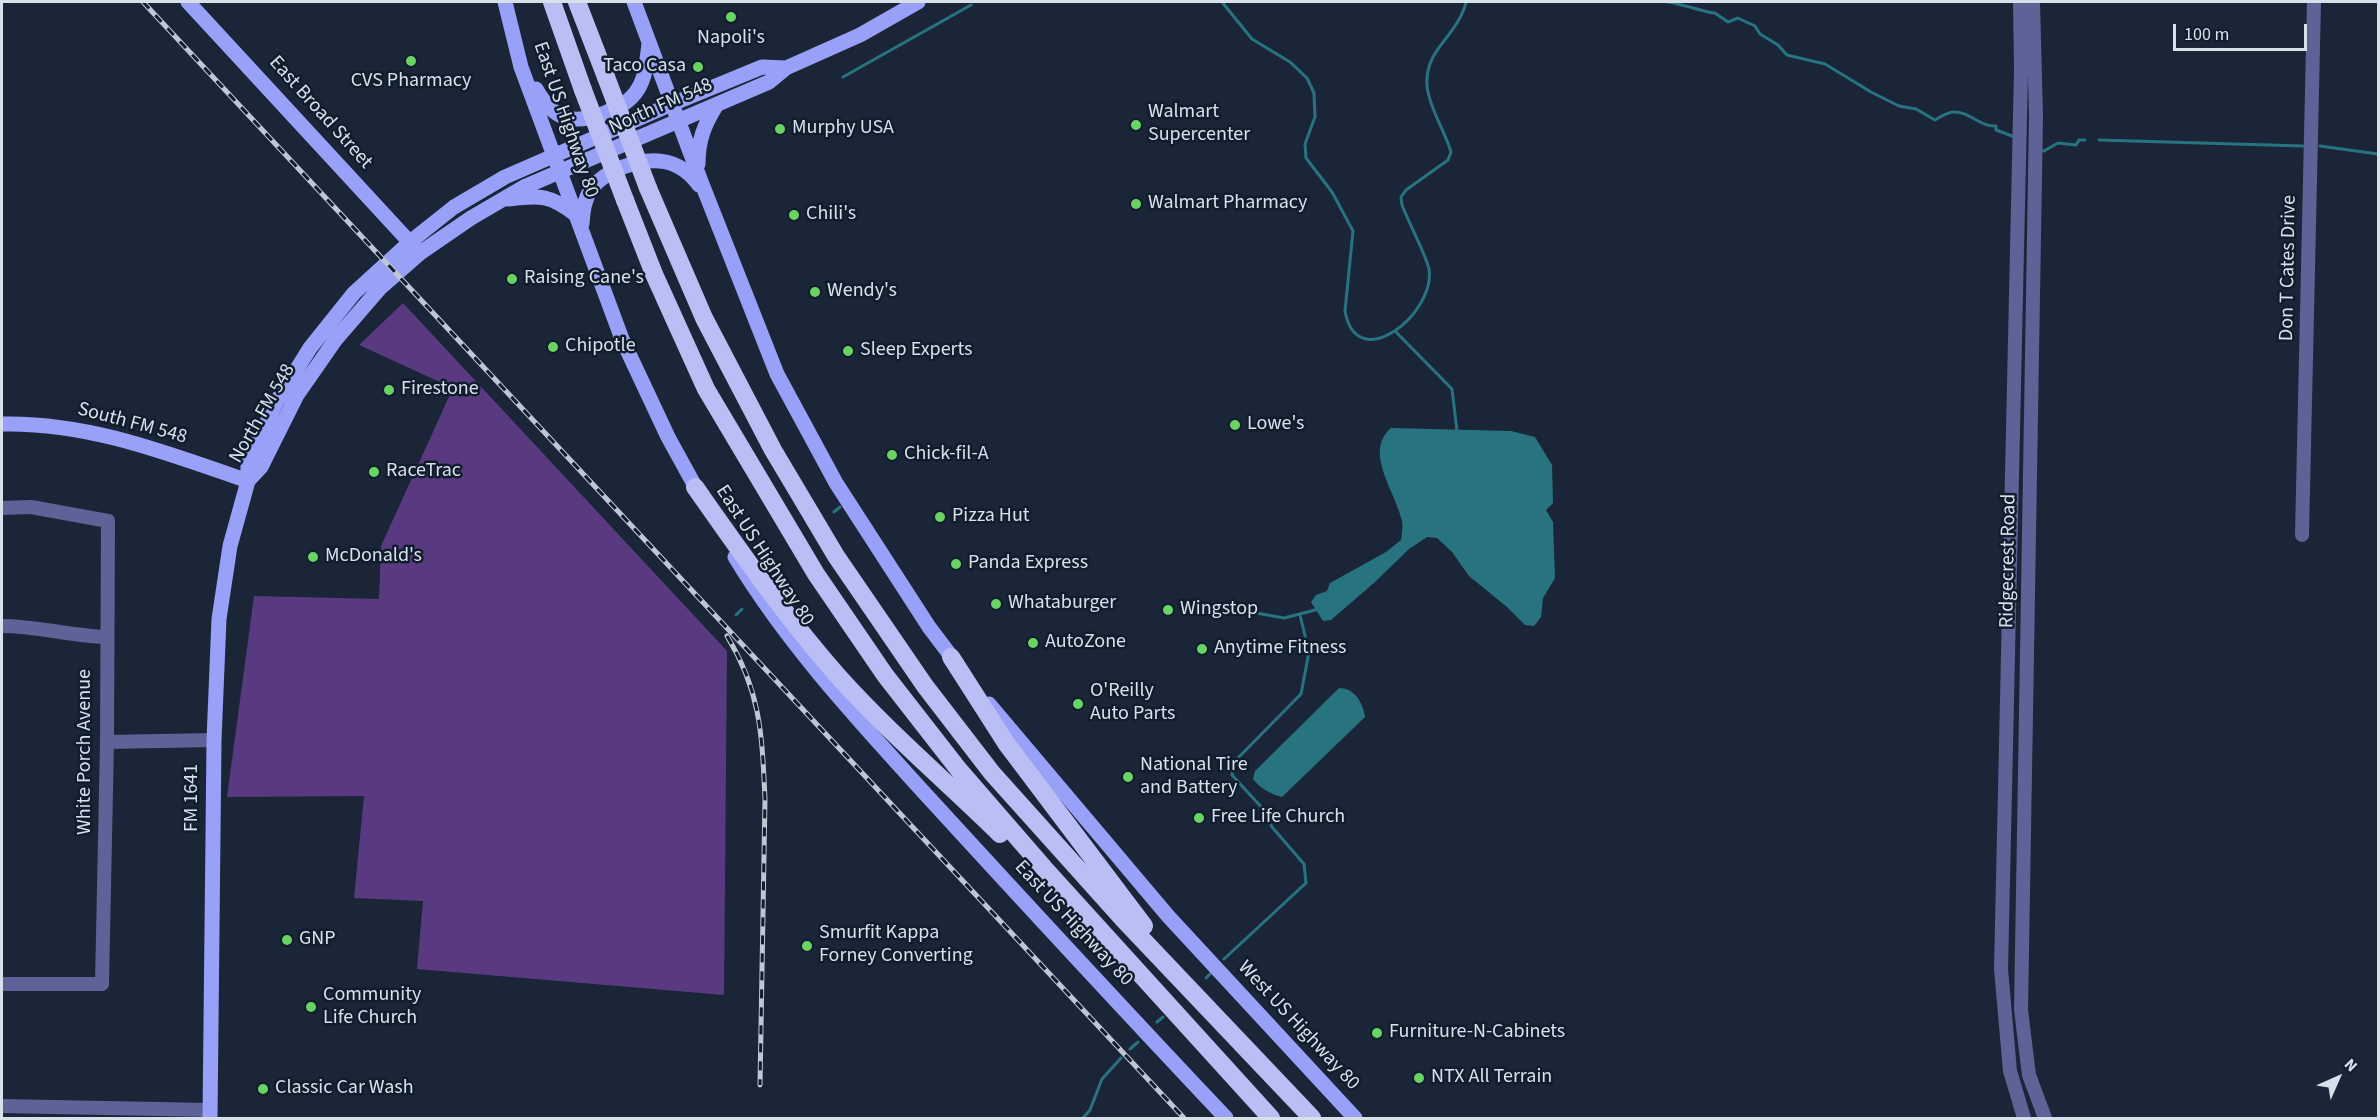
<!DOCTYPE html>
<style>
body{margin:0}
#map{position:relative;width:2380px;height:1120px;overflow:hidden;background:#1a2637;font-family:"Source Sans 3",sans-serif}
canvas{display:block}
.frame{position:absolute;inset:0;border:3px solid #d8e0ec;pointer-events:none}
.north{position:absolute;left:2308px;top:1048px;width:60px;height:60px;-webkit-text-stroke:4px #101d2d;paint-order:stroke;rotate:45deg;font-size:16px;font-weight:700;line-height:24px;text-align:center;color:#d8e0ec}
.north::after{content:'';display:block;margin:auto;width:21px;height:27px;background:#d8e0ec;clip-path:polygon(50% 0,100% 100%,50% 72%,0 100%)}
.scale{position:absolute;left:2173px;top:24px;width:134px;height:27px;box-sizing:border-box;border:3px solid #d8e0ec;border-top:0;padding-left:8px;font-size:18px;line-height:21px;white-space:nowrap;color:#d8e0ec;-webkit-text-stroke:4px #101d2d;paint-order:stroke}
</style>
<div id="map">
<canvas width="2380" height="1120"></canvas>
<div class="frame"></div>
<div class="north">N</div>
<div class="scale">100 m</div>
</div>
<script>
const ctx = document.querySelector('canvas').getContext('2d');
ctx.lineJoin = 'round';
function fill(path, color) { ctx.fillStyle = color; ctx.fill(path, 'evenodd'); }
function strokePath(path, color, width, dash) { ctx.strokeStyle = color; ctx.lineWidth = width; ctx.lineCap = dash ? 'butt' : 'round'; ctx.setLineDash(dash || []); ctx.stroke(path); }
function write(font, color, halo, rows, align = 'center') {
  ctx.font = font + ' "Source Sans 3",sans-serif'; ctx.lineWidth = 5; ctx.setLineDash([]); ctx.textBaseline = 'middle'; ctx.strokeStyle = halo; ctx.fillStyle = color; for (const [text, x, y, turn = 0] of rows) {
    ctx.save(); ctx.translate(x, y); ctx.rotate((+turn || 0) * Math.PI / 180); ctx.textAlign = isNaN(turn) ? turn : align; if (halo) ctx.strokeText(text, 0, 0); ctx.fillText(text, 0, 0); ctx.restore();
  }
}
fill(new Path2D(`
 M403 303 727 651 724 995 417 969 423 901 354 898 364 796 227 797 254 596 379 599 381 546 453 388 359 345Z`), '#593a81');
fill(new Path2D(`
 M1391 428 1511 431 1535 437 1552 465 1553 503 1546 510 1553 522 1555 578 1543 598 1541 617 1534 626 1525 625 1507 607 1469 576 1452 552 1437 538 1427 537 1409 549 1375 582 1331 620 1323 621 1311 602 1316 595 1327 591 1330 583 1386 552 1401 540C1402 534 1403 526 1402 521 1396 492 1363 452 1391 428Z
 M1339 688C1355 688 1363 703 1365 717L1282 797C1270 794 1260 788 1253 779L1255 771Z`), '#277380');
strokePath(new Path2D(`
 M1222 2 1252 39 1290 62 1307 78 1314 93 1315 117 1305 144 1306 158 1332 192 1353 231 1345 311C1357 377 1436 313 1429 269 1426 255 1408 221 1402 205L1401 197 1406 190 1448 160 1451 152C1440 116 1411 86 1438 49 1449 34 1462 20 1466 2
 M1667 2C1679 3 1708 13 1715 13L1728 22 1738 18 1742 20 1755 26 1760 34 1778 45 1787 55 1825 64 1871 92 1899 106 1916 109 1935 120C1940 117 1948 112 1953 112 1969 111 1980 127 1996 126V130L2015 137
 M843 77 971 5
 M2099 140 2303 146
 M2320 146 2378 154
 M2039 150 2044 151 2058 143 2076 145 2079 140H2085
 M1395 331 1452 389 1457 431
 M834 512 840 507
 M1245 611 1284 618 1319 609
 M736 615 742 609
 M1224 959 1306 883 1304 864 1272 827 1264 810 1232 775 1233 763 1301 694 1309 652 1300 615
 M1206 978 1213 971
 M1157 1022 1163 1017
 M1130 1049 1138 1042
 M1083 1118 1090 1110 1102 1079 1121 1058`), '#277380', 3);
strokePath(new Path2D(`
 M2020 2 2021 70 2001 969 2010 1071 2024 1118
 M2033 2 2036 117 2021 1010 2029 1075 2045 1118
 M2 508 31 507 108 521 107 742 102 984H2
 M2302 535 2314 2
 M2 626C37 626 71 636 106 637
 M107 742 214 740
 M2 1106 210 1110`), '#5d6297', 14);
strokePath(new Path2D(`
 M188 2 416 249
 M505 2 521 67 622 339 668 437 701 497
 M634 2 702 184 777 374 836 483 929 627 957 664
 M536 89C554 121 573 125 605 113 619 107 630 102 638 89 646 76 647 59 649 44
 M698 164C698 141 704 125 716 106
 M509 199C540 195 551 195 576 215
 M582 224C583 211 584 199 592 188 600 178 612 171 623 167 653 156 679 158 699 185
 M2 424C88 422 167 453 248 481
 M248 481 261 467 297 395 336 339 380 288 420 253 471 218 524 187 769 82 786 68 860 35 918 2
 M735 557C788 645 859 721 929 798 1027 905 1126 1012 1226 1118
 M989 704 1168 916 1355 1118
 M210 1118 214 740 219 619 230 546 248 481V461L277 401 310 348 354 293 410 242 454 207 505 177 672 104 762 67 786 68`), '#99a0f8', 15);
strokePath(new Path2D(`
 M552 2 583 90
 M577 2 606 77
 M648 188 704 318 773 450 836 556 925 686 992 773 1123 919 1312 1118
 M625 200 654 274 706 389 816 574 885 675 959 770 1044 868 1271 1118
 M695 487C740 551 785 616 837 675 888 732 946 781 1000 834
 M951 657 1006 743 1144 926`), '#b9bff4', 18);
const rail = new Path2D(`
 M143 2 1184 1118
 M727 636C761 692 762 735 765 799L760 1085`);
strokePath(rail, '#bfc7d4', 5);
strokePath(rail, '#101d2d', 3, [9]);
strokePath(new Path2D(`
 M606 77 648 188
 M583 90 625 200`), '#b9bff4', 18);
for (const [x, y, r, color] of [
 [731,17,6,"#69d464"],
 [411,61,6,"#69d464"],
 [698,67,6,"#69d464"],
 [1136,125,6,"#69d464"],
 [780,129,6,"#69d464"],
 [1136,204,6,"#69d464"],
 [794,215,6,"#69d464"],
 [512,279,6,"#69d464"],
 [815,292,6,"#69d464"],
 [553,347,6,"#69d464"],
 [848,351,6,"#69d464"],
 [389,390,6,"#69d464"],
 [1235,425,6,"#69d464"],
 [892,455,6,"#69d464"],
 [374,472,6,"#69d464"],
 [940,517,6,"#69d464"],
 [313,557,6,"#69d464"],
 [956,564,6,"#69d464"],
 [996,604,6,"#69d464"],
 [1168,610,6,"#69d464"],
 [1033,643,6,"#69d464"],
 [1202,649,6,"#69d464"],
 [1078,704,6,"#69d464"],
 [1128,777,6,"#69d464"],
 [1199,818,6,"#69d464"],
 [287,940,6,"#69d464"],
 [807,946,6,"#69d464"],
 [311,1007,6,"#69d464"],
 [1377,1033,6,"#69d464"],
 [1419,1078,6,"#69d464"],
 [263,1089,6,"#69d464"]
]) { const dot = new Path2D(); dot.arc(x, y, r, 0, 2 * Math.PI); ctx.fillStyle = color; ctx.fill(dot); strokePath(dot, '#101d2d', 2); }
write('20px', '#d8e0ec', '#101d2d', [
 ["Napoli's",731,39,"center"],
 ["Taco Casa",686,67,"right"],
 ["CVS Pharmacy",411,82,"center"],
 ["Walmart",1148,113],
 ["Supercenter",1148,136],
 ["Murphy USA",792,129],
 ["Walmart Pharmacy",1148,204],
 ["Chili's",806,215],
 ["Raising Cane's",524,279],
 ["Wendy's",827,292],
 ["Chipotle",565,347],
 ["Sleep Experts",860,351],
 ["Firestone",401,390],
 ["Lowe's",1247,425],
 ["Chick-fil-A",904,455],
 ["RaceTrac",386,472],
 ["Pizza Hut",952,517],
 ["McDonald's",325,557],
 ["Panda Express",968,564],
 ["Whataburger",1008,604],
 ["Wingstop",1180,610],
 ["AutoZone",1045,643],
 ["Anytime Fitness",1214,649],
 ["O'Reilly",1090,692],
 ["Auto Parts",1090,715],
 ["National Tire",1140,766],
 ["and Battery",1140,789],
 ["Free Life Church",1211,818],
 ["Smurfit Kappa",819,934],
 ["Forney Converting",819,957],
 ["GNP",299,940],
 ["Community",323,996],
 ["Life Church",323,1019],
 ["Furniture-N-Cabinets",1389,1033],
 ["NTX All Terrain",1431,1078],
 ["Classic Car Wash",275,1089]
], 'left');
write('20px', '#d8e0ec', '#101d2d', [
 ["North FM 548",661,107,-24],
 ["East Broad Street",320,113,48],
 ["East US Highway 80",565,120,71],
 ["Don T Cates Drive",2289,268,-89],
 ["North FM 548",263,414,-60],
 ["South FM 548",132,424,15],
 ["East US Highway 80",764,556,57],
 ["Ridgecrest Road",2009,561,-89],
 ["White Porch Avenue",86,752,-90],
 ["FM 1641",193,798,-90],
 ["East US Highway 80",1073,924,47],
 ["West US Highway 80",1298,1026,47]
]);
</script>
